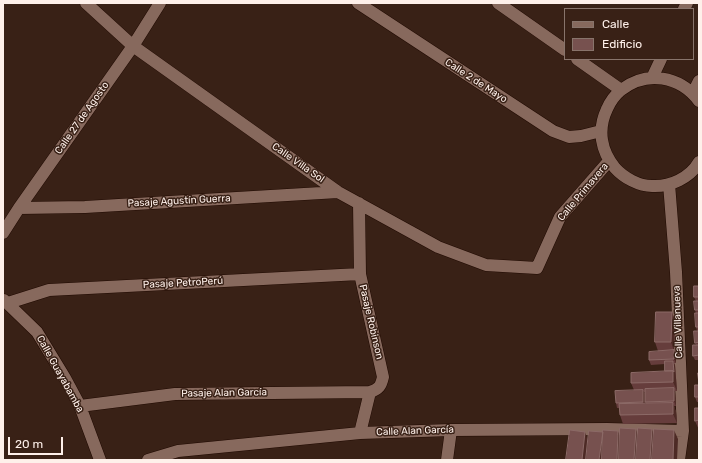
<!DOCTYPE html>
<meta charset="utf-8">
<style>
body{margin:0}
#map{position:relative;width:702px;height:463px;overflow:hidden;background:#392116;font-family:Rubik,sans-serif}
canvas{display:block}
.frame{position:absolute;inset:0;border:4px solid #fef0ea;pointer-events:none}
.legend{position:absolute;left:564px;top:8px;width:130px;height:52px;box-sizing:border-box;background:#392116;border:1px solid #88746b;margin:0;padding:5px 7px;list-style:none;font-size:12px;color:#fef0ea}
.legend li{display:flex;align-items:center;gap:8px;height:20px}
.legend b{width:20px;border:1px solid #88746b}
.scale{position:absolute;left:8px;top:437px;width:55px;height:18px;box-sizing:border-box;border:2px solid #fef0ea;border-top:0;padding-left:5px;font-size:12px;line-height:14px;white-space:nowrap;color:#fef0ea;-webkit-text-stroke:3px #392116;paint-order:stroke}
</style>
<div id="map">
<canvas width="702" height="463"></canvas>
<div class="frame"></div>
<ul class="legend">
<li><b style="height:5px;background:#87695d"></b>Calle</li>
<li><b style="height:11px;background:#77514f"></b>Edificio</li>
</ul>
<div class="scale">20 m</div>
</div>
<script>
const ctx = document.querySelector('canvas').getContext('2d');
ctx.lineJoin = 'round';
function strokePath(path, color, width, dash) { ctx.strokeStyle = color; ctx.lineWidth = width; ctx.lineCap = dash ? 'butt' : 'round'; ctx.setLineDash(dash || []); ctx.stroke(path); }
function fill(path, color) { ctx.fillStyle = color; ctx.fill(path, 'evenodd'); }
function write(font, color, halo, rows, align = 'center') {
  ctx.font = font + ' Rubik,sans-serif'; ctx.lineWidth = 3; ctx.setLineDash([]); ctx.textBaseline = 'middle'; ctx.strokeStyle = halo; ctx.fillStyle = color; for (const [text, x, y, turn = 0] of rows) {
    ctx.save(); ctx.translate(x, y); ctx.rotate((+turn || 0) * Math.PI / 180); ctx.textAlign = isNaN(turn) ? turn : align; if (halo) ctx.strokeText(text, 0, 0); ctx.fillText(text, 0, 0); ctx.restore();
  }
}
const minor = new Path2D(`
 M86 3 133 46 338 192 438 247 486 265 537 268 560 217 609 161
 M358 3 553 131 569 137 581 136 601 131
 M498 3 565 50
 M684 9 687 3
 M577 59 621 90
 M652 78 661 59
 M693 93 699 81
 M699 101C680 76 647 70 621 90 615 95 610 102 607 109 597 130 601 151 615 168 624 178 639 186 652 186 670 187 690 178 699 162
 M669 184 676 272 683 431 679 460
 M19 208 85 207 338 192
 M3 233 19 208 133 46 160 3
 M4 300 37 332 65 378 80 406 100 460
 M8 303 49 290 360 274
 M80 406 175 394 370 392C379 389 381 386 383 377L360 274 359 203
 M360 433 370 392
 M148 460 178 451 360 433 451 430 607 429 683 431
 M447 460 451 430`);
strokePath(minor, '#200a02', 13);
strokePath(minor, '#87695d', 12);
fill(new Path2D(`
 M699 286V360H695L693 356 696 345 695 343 697 331 696 327V313L695 310 696 301 694 297Z
 M672 312 675 321 674 351 676 354V363H674L675 365 677 391H674L675 393 676 406H674L676 412 677 423 623 424 620 415 619 408H617L616 403 634 390 631 383 665 371V364L651 365 649 360 658 351 655 342ZM644 392H645V402L646 404H645V394Z
 M699 385V402H697L695 397Z
 M699 408V436V430L695 421Z`), '#663d3c');
fill(new Path2D(`
 M672 312 675 321 674 351 671 342Z
 M674 350 676 354V363L674 359Z
 M673 361 675 365 677 391 673 382Z
 M674 388 675 393 676 406 674 401Z
 M643 390 645 394V407L643 402Z
 M673 403 676 412 677 423 673 414Z
 M636 429 639 438 638 460H634Z
 M652 429 655 438 653 460H650Z
 M674 430 678 439 677 460H673Z
 M618 431 621 439 620 460H617Z
 M585 432 588 441 586 460H582Z
 M603 432 606 441 603 460H599Z`), '#4d2a25');
const building = new Path2D(`
 M694 286H699V297H694Z
 M694 301H699V310H695Z
 M656 312H672L671 342H655Z
 M695 313H699V327H696Z
 M694 331H699V342L695 343Z
 M693 345H699V355L693 356Z
 M674 350V359L649 360V352Z
 M665 361H673L674 372 673 371H665Z
 M673 371V382L631 383V373Z
 M698 373H699V383Z
 M695 385H699V397H695Z
 M674 388V401L645 402V389Z
 M643 390V402L616 403 615 391Z
 M673 403V414L620 415 619 404Z
 M695 408H699V420L695 421Z
 M620 428 636 429 634 460H619Z
 M638 428 652 429 650 460H636Z
 M654 429 674 430 673 460H652Z
 M570 430 585 432 582 460H566Z
 M603 430 618 431 617 460H602Z
 M589 431 603 432 599 460H586Z`);
fill(building, '#77514f');
strokePath(building, '#8c6a67', 1);
write('10px', '#fef0ea', '#392116', [
 ["Calle 2 de Mayo",476,81,33],
 ["Calle 27 de Agosto",82,118,-55],
 ["Calle Villa Sol",298,163,35],
 ["Calle Primavera",583,192,-50],
 ["Pasaje Agustín Guerra",179,201,-3],
 ["Pasaje PetroPerú",183,283,-3],
 ["Pasaje Robinson",371,322,77],
 ["Calle Villanueva",678,322,-92],
 ["Calle Guayabamba",60,374,61],
 ["Pasaje Alan García",224,393,-1],
 ["Calle Alan García",415,431,-2]
]);
</script>
